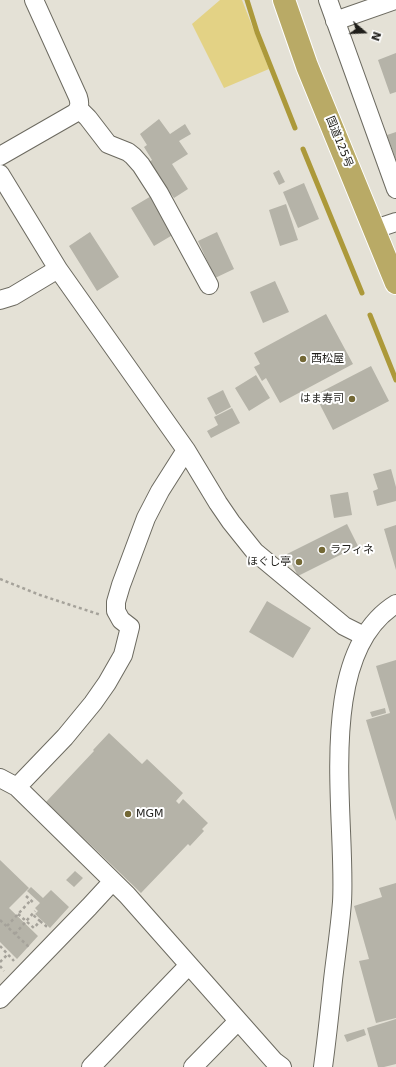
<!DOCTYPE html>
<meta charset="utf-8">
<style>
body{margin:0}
#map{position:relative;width:396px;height:1067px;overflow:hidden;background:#e4e1d6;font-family:"DejaVu Sans",sans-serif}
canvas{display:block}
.north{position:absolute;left:344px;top:12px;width:40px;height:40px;-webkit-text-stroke:3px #fff;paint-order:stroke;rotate:109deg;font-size:11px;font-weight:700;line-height:16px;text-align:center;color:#1f1e1a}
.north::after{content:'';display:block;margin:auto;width:14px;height:18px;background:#1f1e1a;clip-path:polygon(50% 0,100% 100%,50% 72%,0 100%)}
</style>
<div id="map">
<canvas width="396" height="1067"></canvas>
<div class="north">N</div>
</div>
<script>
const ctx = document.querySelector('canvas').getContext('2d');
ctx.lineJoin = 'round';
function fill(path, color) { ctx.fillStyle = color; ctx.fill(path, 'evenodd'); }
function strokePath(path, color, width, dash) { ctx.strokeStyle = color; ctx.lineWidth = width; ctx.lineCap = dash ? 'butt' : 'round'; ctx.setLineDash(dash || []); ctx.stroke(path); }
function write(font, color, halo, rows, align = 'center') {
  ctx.font = font + ' "DejaVu Sans","Noto Sans JP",sans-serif'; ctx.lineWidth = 4; ctx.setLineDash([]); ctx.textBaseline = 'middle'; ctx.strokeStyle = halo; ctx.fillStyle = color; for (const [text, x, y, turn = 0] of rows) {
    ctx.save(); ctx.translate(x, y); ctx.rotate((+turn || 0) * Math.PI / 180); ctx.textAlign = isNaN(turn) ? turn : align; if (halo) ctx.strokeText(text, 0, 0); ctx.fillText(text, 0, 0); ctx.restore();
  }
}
fill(new Path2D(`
 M220 0H242L269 69 224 88 192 24Z`), '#e3d285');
strokePath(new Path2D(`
 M247 0 257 32 295 128
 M303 149 362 293
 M370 315 396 380`), '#ac993a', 5);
fill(new Path2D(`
 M396 53V92L390 94 378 60Z
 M159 119 170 134 185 124 191 134 179 141 188 154 172 164 188 189 174 198 171 194 167 197 146 164 152 160 144 147 147 145 140 134Z
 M396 132V160L387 135Z
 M279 170 285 182 279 185 273 173Z
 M304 183 319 219 298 228 283 192Z
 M153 195 176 233 154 246 131 208Z
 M286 204 298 240 280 246 269 210Z
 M90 232 119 277 97 291 69 246Z
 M217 232 234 269 215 278 198 241Z
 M275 281 289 312 263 323 250 292Z
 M326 314 353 364 280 403 266 378 262 381 254 367 260 364 254 353Z
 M371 366 389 401 333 430 315 395Z
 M256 375 270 398 249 411 235 388Z
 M223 390 231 407 216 415 207 398Z
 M232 408 240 423 211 438 207 431 218 425 214 417Z
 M391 469 396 487V501L377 506 373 491 378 489 373 474Z
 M348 492 352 515 334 518 330 495Z
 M347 524 358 546 298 576 287 554Z
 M396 525V570L384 529Z
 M267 601 311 628 293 658 249 632Z
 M396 660V821L366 720 390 713 376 666Z
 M385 708 386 713 372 717 370 712Z
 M109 733 142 764 147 759 183 793 176 801 179 804 183 799 208 823 202 829 204 831 190 846 188 844 141 893 46 802 94 751 93 750Z
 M0 860 29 888 9 908 38 936 17 959 0 942Z
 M75 871 83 878 74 887 66 880Z
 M396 883V1018L376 1023 359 961 369 959 354 906 382 897 379 888Z
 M31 887 43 898 51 890 69 907 50 928 35 914 38 911 35 908 40 903 27 891Z
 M396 1019V1064L384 1067H378L367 1028Z
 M364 1029 366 1035 347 1042 344 1035Z`), '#b5b3a8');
const minor = new Path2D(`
 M328 0 396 189
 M335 21 395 0
 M79 109 88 118 108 144 128 152 133 156 141 165 159 193 209 285
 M0 156 75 113C80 108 80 103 78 97L34 0
 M0 174 58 269 186 450 218 503 231 522 255 552 344 626 364 636
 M375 229 396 222
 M0 300 13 296 58 269
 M0 778 17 787 127 895 274 1061 282 1067
 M17 787 65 737 93 703 107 683 123 655 130 627 121 620 116 611V602L121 585 146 518 160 491 186 450
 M0 999 89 907 113 881
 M91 1067 189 965
 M193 1067 238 1021
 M323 1067C327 1038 330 1009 333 980 336 954 340 928 342 902 347 820 313 655 396 604`);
const highway = new Path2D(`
 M284 0 307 66 396 283`);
strokePath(minor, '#6c6a60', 20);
strokePath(highway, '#fff', 24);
strokePath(new Path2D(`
 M0 579 40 595 101 615
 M26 896 35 904
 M18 914 34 928 40 921 32 914
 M0 920 29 947
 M40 921 46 926 45 927
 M7 926 31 900
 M15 934 35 911
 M0 946 14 961
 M0 962 8 954
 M0 966 4 971`), '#a5a29a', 2.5, [3, 3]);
strokePath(minor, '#fff', 18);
strokePath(highway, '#b9aa66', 22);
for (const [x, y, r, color] of [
 [303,359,4,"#736835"],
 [352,399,4,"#736835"],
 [322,550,4,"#736835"],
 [299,562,4,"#736835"],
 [128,814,4,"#736835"]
]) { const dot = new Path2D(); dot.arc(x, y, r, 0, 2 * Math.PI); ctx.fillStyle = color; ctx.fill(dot); strokePath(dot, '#fff', 1.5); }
write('11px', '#1f1e1a', '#fff', [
 ["国道125号",339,142,68]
]);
write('11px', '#1f1e1a', '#fff', [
 ["西松屋",311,359],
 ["はま寿司",344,399,"right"],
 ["ラフィネ",330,550],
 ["ほぐし亭",291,562,"right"],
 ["MGM",136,814]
], 'left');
</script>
